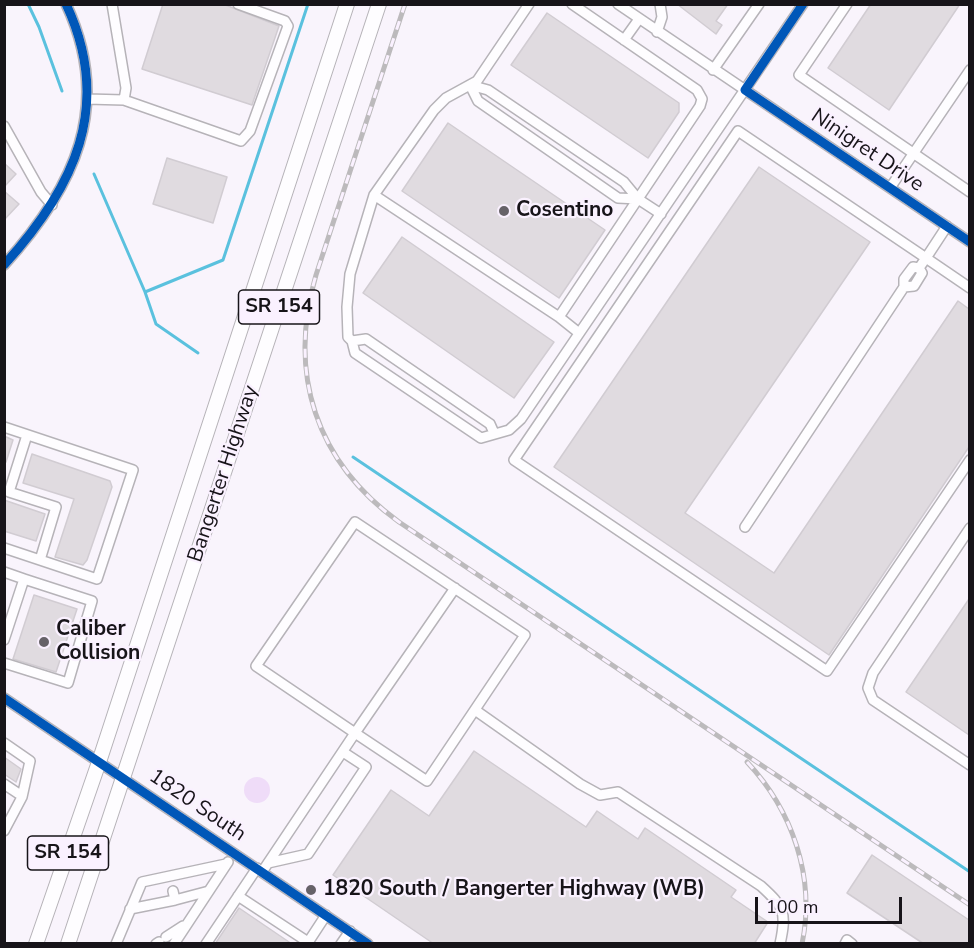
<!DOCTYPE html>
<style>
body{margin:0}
#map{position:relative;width:974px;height:948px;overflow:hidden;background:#f9f4fc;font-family:"Nunito Sans",sans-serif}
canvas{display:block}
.frame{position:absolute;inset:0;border:6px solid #171419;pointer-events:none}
.scale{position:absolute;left:755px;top:897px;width:147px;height:27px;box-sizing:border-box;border:3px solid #171419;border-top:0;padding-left:8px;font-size:18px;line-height:21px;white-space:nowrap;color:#171419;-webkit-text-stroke:4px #faf1ff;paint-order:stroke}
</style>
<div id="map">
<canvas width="974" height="948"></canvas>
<div class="frame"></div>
<div class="scale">100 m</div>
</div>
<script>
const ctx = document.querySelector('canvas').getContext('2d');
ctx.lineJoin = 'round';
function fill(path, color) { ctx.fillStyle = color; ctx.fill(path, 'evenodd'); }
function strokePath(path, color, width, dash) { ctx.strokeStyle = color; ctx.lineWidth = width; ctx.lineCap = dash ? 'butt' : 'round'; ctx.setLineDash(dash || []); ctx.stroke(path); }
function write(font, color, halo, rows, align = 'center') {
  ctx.font = font + ' "Nunito Sans",sans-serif'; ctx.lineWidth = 4.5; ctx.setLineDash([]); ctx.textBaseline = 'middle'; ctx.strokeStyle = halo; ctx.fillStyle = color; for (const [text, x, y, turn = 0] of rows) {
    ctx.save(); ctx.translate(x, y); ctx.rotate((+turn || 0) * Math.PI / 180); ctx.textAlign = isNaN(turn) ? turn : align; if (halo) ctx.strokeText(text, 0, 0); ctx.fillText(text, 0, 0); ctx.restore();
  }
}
fill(new Path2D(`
 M244 790a13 13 0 1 1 26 0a13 13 0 1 1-26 0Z`), '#efdcf8');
strokePath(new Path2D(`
 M28 4 39 27 62 91
 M94 174 145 292 156 324 198 353
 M145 292 223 260 308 4
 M353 457 970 872`), '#5ac1de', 3);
const building = new Path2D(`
 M163 4H223L279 26 252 105 142 69Z
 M677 4H728L716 21 722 25 716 34Z
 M871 4H960L889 110 828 68Z
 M547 13 679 103V112L648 158 511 65Z
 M448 123 605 230 559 298 402 191Z
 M167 158 227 177 213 223 153 204Z
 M4 163 16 174 4 187Z
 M759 167 870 242 685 513 774 573 958 301 969 309V447L829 655 554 467Z
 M4 191 19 204 4 220Z
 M402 237 554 342 514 398 363 293Z
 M4 436 13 440 6 462 4 461Z
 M32 454 110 481 112 487 87 560 83 565 55 557 74 499 23 483Z
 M4 500 45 514 36 541 4 531Z
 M34 595 77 609 56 672 13 659Z
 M969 599V735L906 692Z
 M474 751 586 827 597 811 638 839 645 828 736 890 731 897 768 922 754 944H434L333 875 391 790 429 816Z
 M4 757 21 769 16 782 4 774Z
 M872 855 969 920V944H924L847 893Z
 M239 908 292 944H215Z`);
fill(building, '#e0dbe0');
strokePath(building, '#d1ccd2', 1.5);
const minor = new Path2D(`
 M618 4 970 242
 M847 4 799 75 970 192
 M657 32 662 17 660 4
 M624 40 639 19
 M713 70 759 4
 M87 99 124 100 126 88 112 4
 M124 100 241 141 250 131 288 26 285 21 238 4
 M4 126 41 192 52 205
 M890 188 970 70
 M374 195 559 317 579 333
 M638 199 618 198 478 101 470 85 488 90 624 182 638 199 661 214
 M947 226 926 258 738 131 514 460 827 671 970 460
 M4 265C74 188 114 106 66 4
 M919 268 922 273 914 286 904 287V279L913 267 919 268 926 258 970 288
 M559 317 700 106 702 99 697 90 572 4
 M352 341 348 337 347 307 350 274 374 195 434 110 446 98 477 81 529 4
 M4 427 133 470 97 579 4 548
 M494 433 490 424 366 339 352 341 355 353 481 438 509 430 521 419 803 4
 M27 435 9 492 56 507 40 560
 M745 527 904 287
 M970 528 873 673 868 688 873 700 970 765
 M4 572 24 579 4 640
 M4 663 68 683 92 601 24 579
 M4 698 368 944
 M475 710 580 784 600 795 618 792 761 886C784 907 787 912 780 944
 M4 743 30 761 22 797 4 831
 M4 784 22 796
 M268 863 308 854 366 767 343 752
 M262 872 355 733 256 666 355 522 525 635 427 781 355 733 455 588
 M238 896 308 942
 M175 900 209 891
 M130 909 175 900 173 891
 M166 937 183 926
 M116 944 142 882 226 864
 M156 944 159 942
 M174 944 228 862
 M206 944 257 868
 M307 944 326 915
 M341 944 350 931
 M845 944 847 940 852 944`);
const highway = new Path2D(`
 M36 944 99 762 347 4
 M68 944 379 4`);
strokePath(minor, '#b6b3b8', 12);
strokePath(highway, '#b6b3b8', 16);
strokePath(minor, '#fefdff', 9);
strokePath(highway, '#fefdff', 14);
const rail = new Path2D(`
 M405 4 316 275C287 374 316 462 399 522L970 905
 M747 762C792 810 816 877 802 944`);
strokePath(rail, '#bcbabc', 5);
strokePath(rail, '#faf1ff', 3, [9]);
strokePath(new Path2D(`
 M803 4 745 90 970 242
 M4 265C74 188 114 106 66 4
 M4 698 368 944`), '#0057b8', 9);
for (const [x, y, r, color] of [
 [504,211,6,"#666268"],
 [44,642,6,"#666268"],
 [311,890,6,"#666268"]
]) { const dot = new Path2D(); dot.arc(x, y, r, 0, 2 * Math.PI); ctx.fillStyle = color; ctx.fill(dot); strokePath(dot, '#faf1ff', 2); }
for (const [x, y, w] of [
 [279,307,81],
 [68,853,81]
]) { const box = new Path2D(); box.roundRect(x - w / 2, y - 17, w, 34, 4.5); ctx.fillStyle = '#faf1ff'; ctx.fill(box); strokePath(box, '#171419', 1.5); }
write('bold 20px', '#171419', null, [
 ["SR 154",279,307],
 ["SR 154",68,853]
]);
write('21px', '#171419', '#faf1ff', [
 ["Ninigret Drive",867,151,34],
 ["Bangerter Highway",224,474,-72],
 ["1820 South",197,806,34]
]);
write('bold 21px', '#171419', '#faf1ff', [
 ["Cosentino",516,211],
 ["Caliber",56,630],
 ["Collision",56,654],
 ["1820 South / Bangerter Highway (WB)",323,890]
], 'left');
</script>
